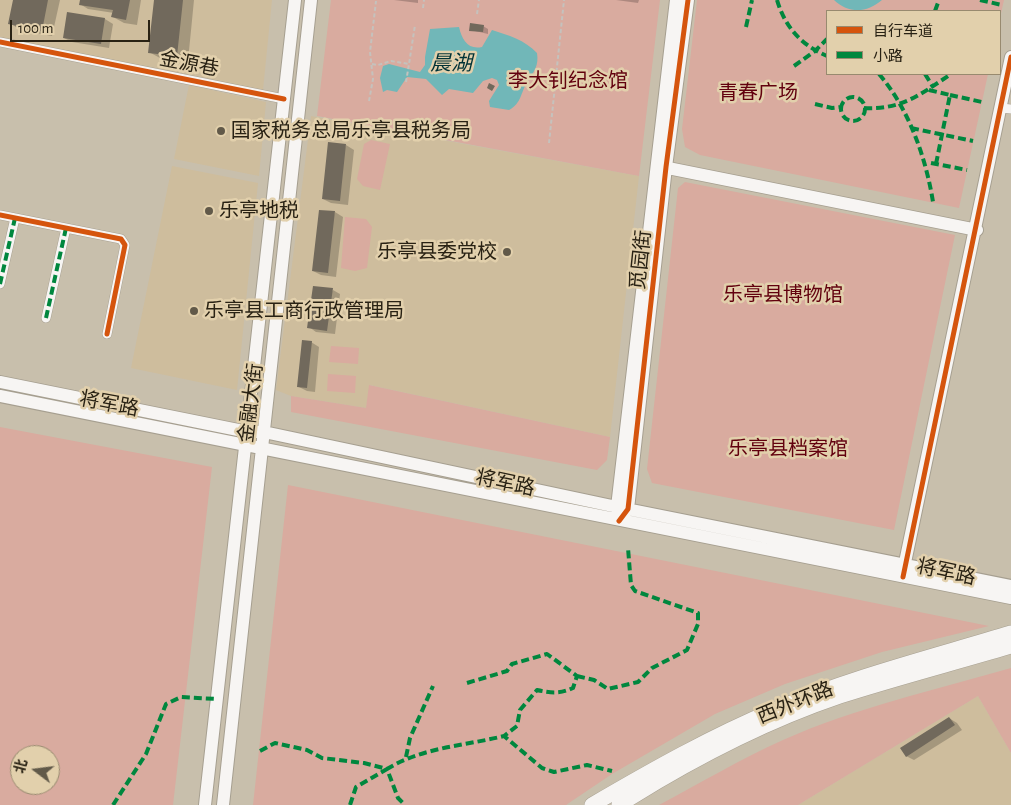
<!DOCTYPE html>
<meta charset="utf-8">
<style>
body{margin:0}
#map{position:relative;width:1011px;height:805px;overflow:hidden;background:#c8bfac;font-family:"Alegreya Sans","Noto Sans SC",sans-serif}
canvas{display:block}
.legend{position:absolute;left:826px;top:10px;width:175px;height:65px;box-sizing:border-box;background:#e2d0ac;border:1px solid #988a6f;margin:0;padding:6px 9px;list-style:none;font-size:15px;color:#292214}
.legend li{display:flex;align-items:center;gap:10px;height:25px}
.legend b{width:25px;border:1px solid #988a6f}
.north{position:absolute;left:10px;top:745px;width:50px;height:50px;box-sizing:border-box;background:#e2d0ac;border:1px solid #988a6f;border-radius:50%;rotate:285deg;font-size:14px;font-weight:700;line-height:20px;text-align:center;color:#292214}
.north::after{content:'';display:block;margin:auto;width:18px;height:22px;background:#615949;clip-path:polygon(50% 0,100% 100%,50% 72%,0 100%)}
.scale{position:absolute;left:10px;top:20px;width:140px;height:22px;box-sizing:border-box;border:2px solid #292214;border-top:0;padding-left:6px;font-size:15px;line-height:18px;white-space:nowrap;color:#292214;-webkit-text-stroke:4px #e2d0ac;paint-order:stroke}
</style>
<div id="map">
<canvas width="1011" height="805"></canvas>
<ul class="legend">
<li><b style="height:6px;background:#d5540d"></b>自行车道</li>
<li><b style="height:6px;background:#00873e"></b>小路</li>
</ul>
<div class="north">北</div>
<div class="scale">100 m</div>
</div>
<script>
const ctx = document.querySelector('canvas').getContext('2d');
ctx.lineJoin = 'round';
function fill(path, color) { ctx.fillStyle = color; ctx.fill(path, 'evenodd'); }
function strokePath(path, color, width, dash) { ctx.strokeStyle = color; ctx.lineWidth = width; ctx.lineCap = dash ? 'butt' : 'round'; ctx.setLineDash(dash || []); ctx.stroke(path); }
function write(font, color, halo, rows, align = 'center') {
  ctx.font = font + ' "Alegreya Sans","Noto Sans SC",sans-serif'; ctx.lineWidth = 5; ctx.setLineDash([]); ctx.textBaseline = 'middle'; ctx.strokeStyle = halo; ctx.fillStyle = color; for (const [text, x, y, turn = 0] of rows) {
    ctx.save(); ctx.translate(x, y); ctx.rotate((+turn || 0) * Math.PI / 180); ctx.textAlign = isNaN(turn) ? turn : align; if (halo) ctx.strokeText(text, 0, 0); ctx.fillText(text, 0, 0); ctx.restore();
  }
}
fill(new Path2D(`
 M0 0H272L263 90 0 38Z
 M189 85 266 102 259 176 174 159Z
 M311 116 639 176 610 437 370 385 366 408 291 396 276 390Z
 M172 166 258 183 237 390 131 368Z
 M978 696 1011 753V805H798Z`), '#cebd9d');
fill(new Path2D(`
 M331 0H660L639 176 317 116Z
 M697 0H1004L1000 18V11H827V74H988L959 208 700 155 685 147 682 129Z
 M371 140 390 144 380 190 363 186 357 179 364 144Z
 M685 182 955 235 894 530 652 483 647 469 678 188Z
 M345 217 366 219 372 227 367 268 355 271 341 268Z
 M331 346 359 348 358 364 329 362Z
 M328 374 356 376 355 393 327 391Z
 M369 385 610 437 607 460 597 470 291 412V396L366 408Z
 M0 427 212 467 173 805H0ZM20 755H50V785H20Z
 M288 485 989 626 882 652 785 684 715 714 612 774 566 805H253Z
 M1011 668V753L978 696 798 805H659C700 783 741 759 783 740 855 708 935 690 1011 668Z`), '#d9ab9f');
fill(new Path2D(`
 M834 0H882C867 13 849 14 834 0Z
 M459 27C462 40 468 50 482 47L492 30C508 35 525 40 537 53 539 66 534 71 528 81 520 93 522 103 509 110L490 107 489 101 499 85 497 80 492 78 483 81 473 93 449 89 442 95 426 79 407 77 397 92 387 90 383 92 380 78 383 66 389 64 420 72 425 65V57L430 29Z`), '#71b7b8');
fill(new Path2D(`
 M14 0H60L52 36 20 30 10 23Z
 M81 0H141L137 25 124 23 113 17 114 13 88 9 80 4Z
 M155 0H194L188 61 160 58 149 52Z
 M394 0H418V3Z
 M616 0H639L638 3Z
 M105 19 113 24 109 48 72 42 64 38Z
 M483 26 488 29V34L471 30Z
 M346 145 354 150 348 205 331 203 323 199Z
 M335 212 343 217 336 277 321 275 313 271Z
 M333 290 340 294 335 334 316 332 309 327Z
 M311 342 319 347 315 392 307 391 299 387Z
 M949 718 957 723 962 730 914 760 906 756Z`), '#0003');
fill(new Path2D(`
 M13 0H48L42 31 8 24Z
 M80 0H130L126 20 111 17 113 10 79 5Z
 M154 0H183L177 56 148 53Z
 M67 12 105 18 101 44 63 38Z
 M470 23 484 25 483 32 469 31Z
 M489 83 495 86 492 91 487 88Z
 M328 142 346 144 340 201 322 199Z
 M319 210 335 211 328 273 312 271Z
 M313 286 333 288 327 331 307 328Z
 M302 340 312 341 307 388 297 387Z
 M949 717 955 725 906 757 900 748Z`), '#71695c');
const street = new Path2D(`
 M0 42 284 99
 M1001 108 1011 109
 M0 215 121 239 125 245 107 334
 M0 284 15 218
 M46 318 66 228`);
const secondary = new Path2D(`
 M658 166 977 230
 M0 382 248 432H264L617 507 1011 586
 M0 396 1011 598
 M618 514 617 507 676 0
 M624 515 628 509 666 167 688 0
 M903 572 1011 57
 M205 805 295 0
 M223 805 311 0`);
const primary = new Path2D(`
 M592 805C652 770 712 736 777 709 852 677 932 657 1011 633
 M619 805C687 762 763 722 840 696 896 678 954 663 1011 646`);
strokePath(street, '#a69f90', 10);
strokePath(secondary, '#a69f90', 14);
strokePath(primary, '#a69f90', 16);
strokePath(new Path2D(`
 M423 8 424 0
 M477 14 479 0
 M372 64 378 65 391 61 409 64 415 25
 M406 82 409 64
 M369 101 373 79 370 52 376 1
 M549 143 564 0`), '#c5c2bd', 2, [4, 2.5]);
strokePath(street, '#f7f5f3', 9);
strokePath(secondary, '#f7f5f3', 12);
strokePath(primary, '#f7f5f3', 15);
strokePath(new Path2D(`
 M777 0C785 27 801 45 827 56
 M980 0 1002 5
 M935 11 939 0
 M746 27 752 0
 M794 66 815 51 827 39
 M879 74C909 109 926 158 933 202
 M925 74 933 87
 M929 90 950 95 936 164
 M950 95 982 102
 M841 109a12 12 0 1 1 24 0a12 12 0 1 1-24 0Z
 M815 104 832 108 841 107
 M864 108C902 110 921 94 951 74
 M911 128 973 141
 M931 163 967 170
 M0 284 15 218
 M46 318 66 228
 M577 676 594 680 608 689 638 682 652 668 687 650 698 624V613L635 591 631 585 628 548
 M467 683 507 671 512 664 547 654 577 676 573 688C560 694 551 693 537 690L520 710 517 726 504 736
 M260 751 275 743 307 750 322 758 364 763 387 769C423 747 464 746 504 736L542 768 554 772 587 765 612 771
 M406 757 410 738 433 686
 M113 805 146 754 166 704 181 697 217 699
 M350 805 356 787 387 769 398 798 405 805`), '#00873e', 4, [8, 4]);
strokePath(new Path2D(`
 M0 42 284 99
 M0 215 121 239 125 245 107 334
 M619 521 628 509 666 167 688 0
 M903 577 1011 57`), '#d5540d', 5);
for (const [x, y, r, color] of [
 [221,131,5,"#615949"],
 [209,211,5,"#615949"],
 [507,252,5,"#615949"],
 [194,311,5,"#615949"]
]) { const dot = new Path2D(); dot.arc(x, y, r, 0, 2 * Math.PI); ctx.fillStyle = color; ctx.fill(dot); strokePath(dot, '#e2d0ac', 2); }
write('20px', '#292214', '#e2d0ac', [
 ["金源巷",189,64,11],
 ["觅园街",641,260,-84],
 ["金融大街",251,403,-83],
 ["将军路",109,404,11],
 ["将军路",505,483,12],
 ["将军路",946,572,12],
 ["西外环路",795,703,-22]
]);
write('20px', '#62010e', '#e2d0ac', [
 ["李大钊纪念馆",568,81],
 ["青春广场",758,93],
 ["乐亭县博物馆",783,295],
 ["乐亭县档案馆",788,449]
]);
write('20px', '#292214', '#e2d0ac', [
 ["国家税务总局乐亭县税务局",231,131],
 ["乐亭地税",219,211],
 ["乐亭县委党校",497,252,"right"],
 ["乐亭县工商行政管理局",204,311]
], 'left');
write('italic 21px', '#003236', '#e2d0ac', [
 ["晨湖",451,64]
]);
</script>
